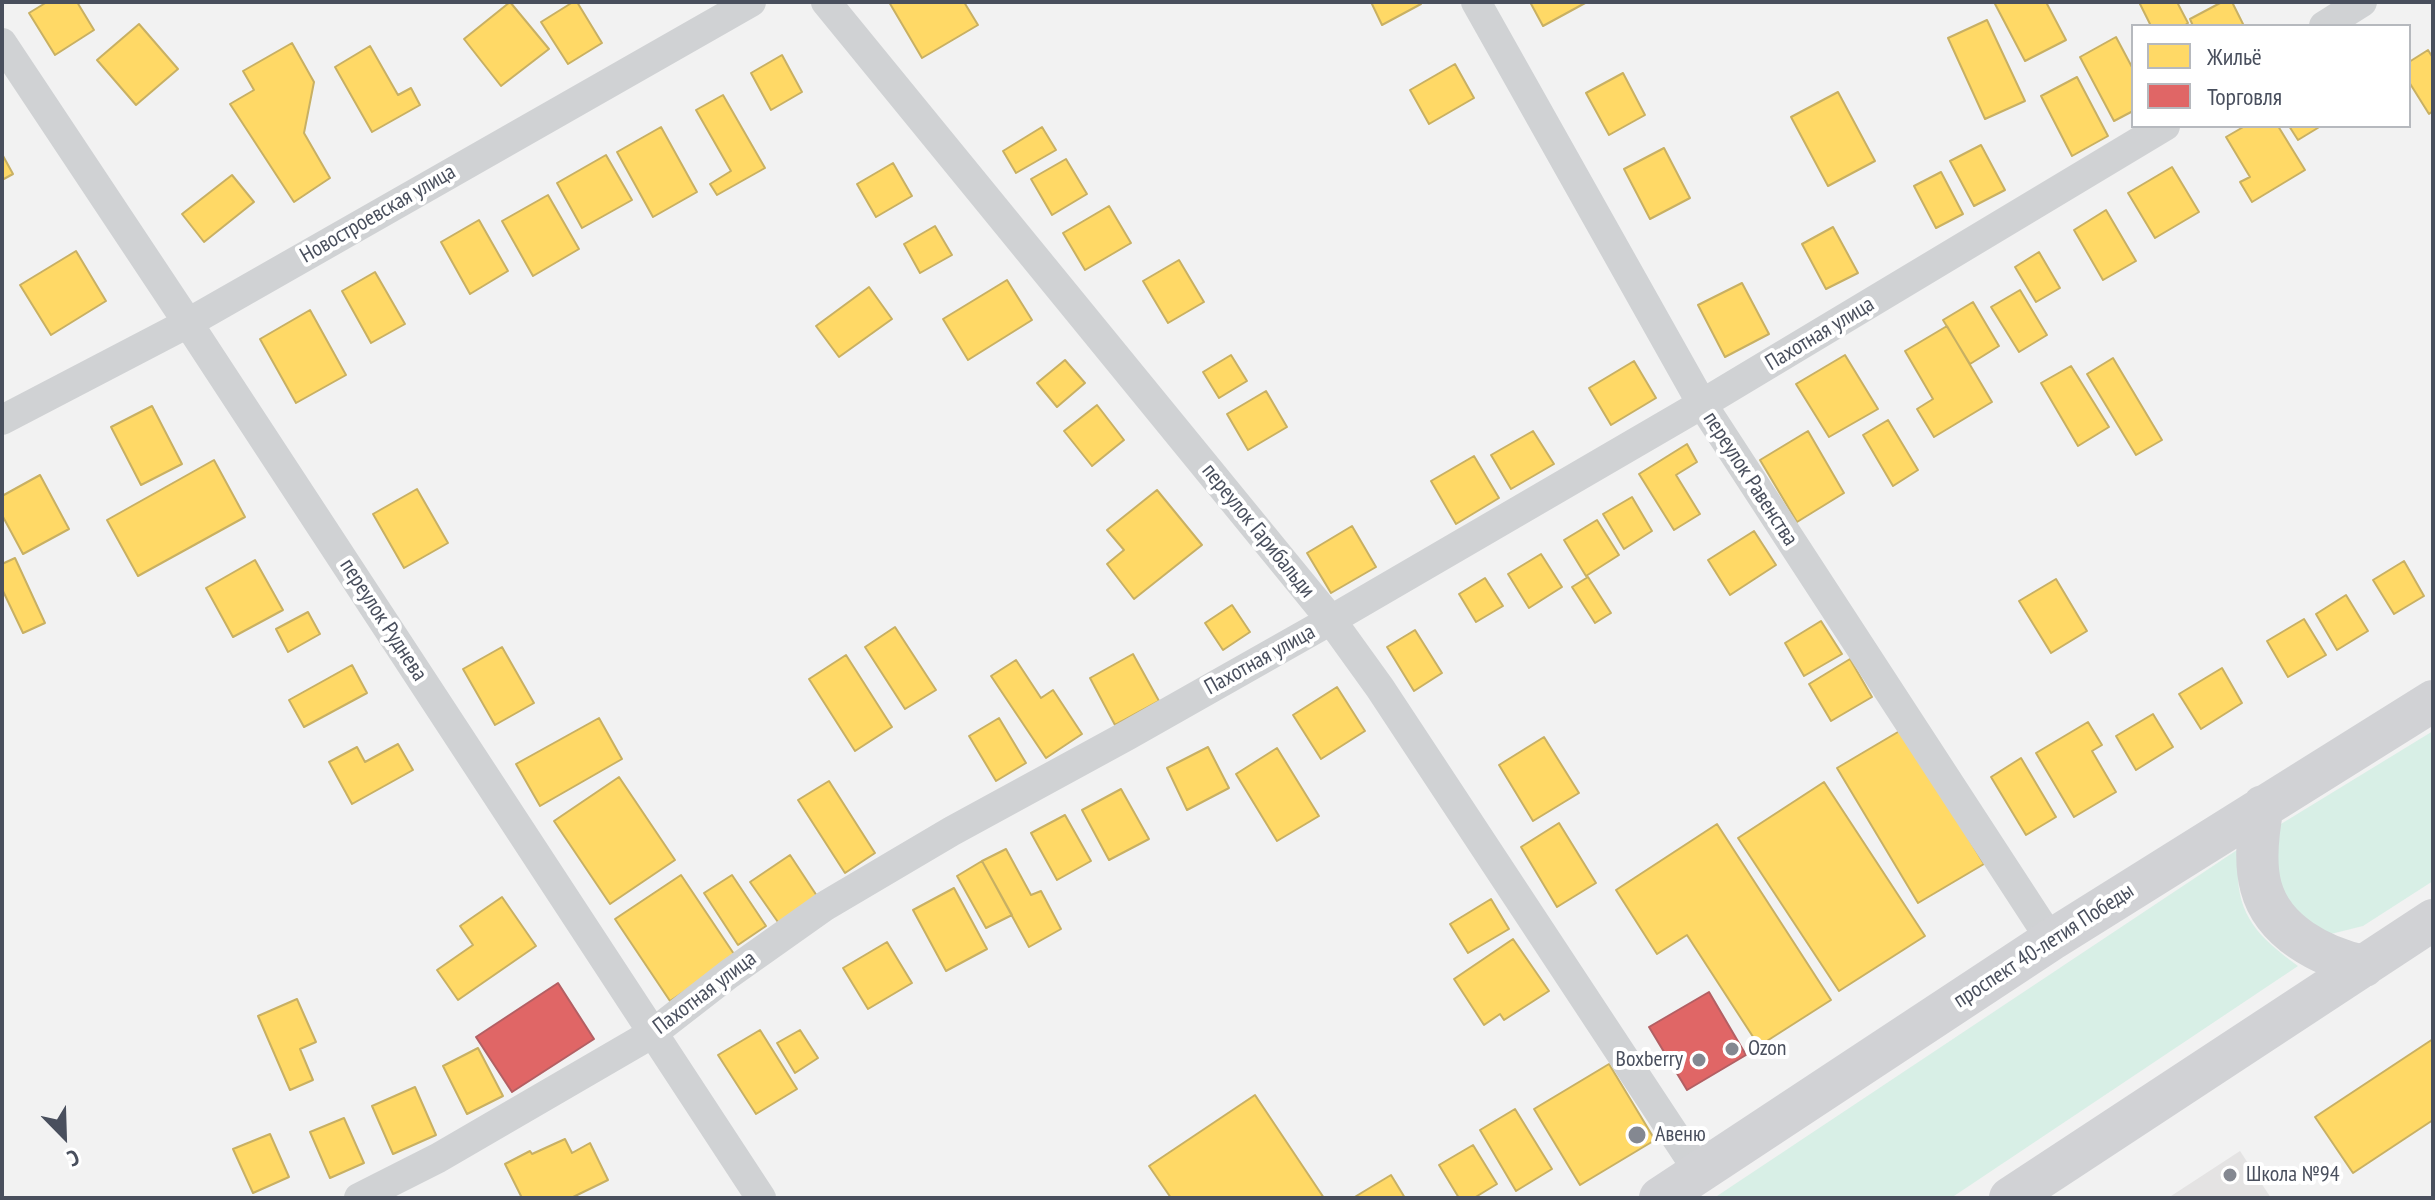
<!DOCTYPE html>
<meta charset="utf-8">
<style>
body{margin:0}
#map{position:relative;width:2435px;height:1200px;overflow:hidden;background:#f2f2f2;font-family:"PT Sans Narrow",sans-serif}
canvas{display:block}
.frame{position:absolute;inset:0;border:4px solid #494f5d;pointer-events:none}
.legend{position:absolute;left:2131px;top:24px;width:280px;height:104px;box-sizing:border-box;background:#fff;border:2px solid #b6b9be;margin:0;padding:10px 14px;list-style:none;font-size:24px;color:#494f5d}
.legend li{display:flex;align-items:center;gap:16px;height:40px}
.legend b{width:40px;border:2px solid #b6b9be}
.north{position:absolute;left:24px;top:1096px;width:80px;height:80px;-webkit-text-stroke:6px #fff;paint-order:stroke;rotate:157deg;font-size:22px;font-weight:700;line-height:32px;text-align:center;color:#494f5d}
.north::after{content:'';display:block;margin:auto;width:28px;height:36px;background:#494f5d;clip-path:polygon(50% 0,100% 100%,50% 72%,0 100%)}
</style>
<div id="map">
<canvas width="2435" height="1200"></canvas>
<div class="frame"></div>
<ul class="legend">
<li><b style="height:22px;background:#ffd966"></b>Жильё</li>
<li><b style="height:22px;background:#e06666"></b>Торговля</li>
</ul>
<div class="north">С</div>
</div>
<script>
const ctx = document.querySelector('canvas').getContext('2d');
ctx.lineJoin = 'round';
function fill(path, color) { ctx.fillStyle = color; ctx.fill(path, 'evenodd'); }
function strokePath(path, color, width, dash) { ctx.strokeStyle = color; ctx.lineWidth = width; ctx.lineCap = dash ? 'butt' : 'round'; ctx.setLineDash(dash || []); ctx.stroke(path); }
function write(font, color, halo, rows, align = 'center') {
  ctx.font = font + ' "PT Sans Narrow",sans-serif'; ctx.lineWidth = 8; ctx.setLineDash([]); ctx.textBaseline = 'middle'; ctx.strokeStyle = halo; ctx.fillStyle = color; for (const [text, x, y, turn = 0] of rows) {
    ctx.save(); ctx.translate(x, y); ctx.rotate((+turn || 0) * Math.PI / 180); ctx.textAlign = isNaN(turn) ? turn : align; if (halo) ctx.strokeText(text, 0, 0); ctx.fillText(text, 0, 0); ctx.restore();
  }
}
fill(new Path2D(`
 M2240 1151 2271 1198H2168Z`), '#e4e3e3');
fill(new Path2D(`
 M2433 731V881L2363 926 2331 934 2305 925 2273 880 2276 827Z
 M2243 846C2241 856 2238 868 2238 878 2240 922 2266 942 2298 966L1951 1198H1714Z`), '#d8efe6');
const homes = new Path2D(`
 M47 2H77L94 30 55 55 29 13Z
 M510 2 549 49 501 86 464 39Z
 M573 2H577L602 43 568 64 541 22Z
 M889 2H964L978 25 922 58Z
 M1371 2H1420L1421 4 1382 25Z
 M1530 2H1587L1543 26Z
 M1994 2H2046L2066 40 2025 61Z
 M2139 2H2177L2188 23 2184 26H2151Z
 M2222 2H2232L2244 26H2193L2190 19Z
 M1987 20 2025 101 1985 119 1948 38Z
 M139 24 178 69 136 105 97 60Z
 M2116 37 2133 69V111L2114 121 2080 57Z
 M292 43 314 82 304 133 330 178 294 202 230 104 254 90 243 71Z
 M370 46 398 95 411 88 420 105 372 132 335 67Z
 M2428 50 2433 58V111L2429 114 2409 82V62Z
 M782 55 802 92 771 110 751 73Z
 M1455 64 1474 98 1429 124 1410 90Z
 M1623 73 1645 115 1609 135 1586 93Z
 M2077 77 2108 136 2072 156 2041 96Z
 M1838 92 1875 161 1828 186 1791 117Z
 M723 95 765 168 717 195 710 184 731 171 696 110Z
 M2245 126H2278L2305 170 2252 202 2240 182 2250 177 2226 137Z
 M2289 126H2321L2298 140Z
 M661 127 697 192 653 217 617 152Z
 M1042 127 1056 150 1016 173 1003 151Z
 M1981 145 2005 190 1974 206 1950 161Z
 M1664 148 1690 198 1650 219 1624 169Z
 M2 154 13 174 2 180Z
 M606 155 632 200 582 228 557 183Z
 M1066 159 1087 194 1052 215 1031 179Z
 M893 163 912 196 876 217 857 184Z
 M2172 167 2199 212 2155 238 2128 193Z
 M1941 172 1963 214 1936 228 1914 186Z
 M232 175 254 202 204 242 182 214Z
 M548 195 579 249 533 276 502 221Z
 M1109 206 1131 243 1085 270 1063 233Z
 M2106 210 2136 261 2103 280 2074 230Z
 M479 220 508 271 470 294 441 242Z
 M935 226 952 255 920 273 904 244Z
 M1833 227 1858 273 1826 289 1802 244Z
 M76 251 106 301 51 335 20 285Z
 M2039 252 2060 288 2036 302 2015 267Z
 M1179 260 1204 302 1168 323 1143 281Z
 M375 272 405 324 371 343 342 291Z
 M1007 280 1032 320 968 360 943 319Z
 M1742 283 1769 334 1725 357 1698 305Z
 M869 287 892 319 839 357 816 326Z
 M2020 290 2047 335 2019 352 1991 307Z
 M1973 302 1999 346 1970 364 1943 320Z
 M310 310 346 375 296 403 260 339Z
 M1947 326 1992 402 1934 437 1917 409 1933 399 1905 351Z
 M1231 355 1247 381 1219 398 1203 372Z
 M1845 355 1878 409 1829 437 1796 384Z
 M2113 358 2162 440 2136 455 2087 374Z
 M1065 360 1085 383 1057 407 1037 383Z
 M1634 361 1656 398 1611 425 1589 388Z
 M2071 366 2109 427 2078 446 2041 383Z
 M1266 391 1287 427 1248 450 1227 414Z
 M1097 405 1124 440 1092 466 1064 431Z
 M152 406 182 464 141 485 111 427Z
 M1888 420 1918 470 1893 486 1863 435Z
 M1533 431 1554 464 1511 489 1491 455Z
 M1808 431 1844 493 1797 522 1760 460Z
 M1687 444 1697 462 1676 475 1700 514 1674 530 1639 474Z
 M1474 456 1499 498 1456 524 1431 481Z
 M214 460 245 517 138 576 107 520Z
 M40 475 69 529 23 554 2 515V496Z
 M417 489 448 543 404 568 373 514Z
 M1157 490 1202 545 1134 599 1107 564 1124 550 1107 530Z
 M1632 497 1652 531 1624 549 1603 514Z
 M1597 520 1619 555 1586 576 1564 540Z
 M1352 526 1376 567 1331 593 1307 553Z
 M1754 531 1776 565 1730 595 1708 560Z
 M1541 554 1562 587 1529 608 1508 574Z
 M15 558 45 623 23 633 2 589V564Z
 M255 560 283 610 233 637 206 588Z
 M2404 561 2424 596 2394 614 2373 580Z
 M1588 577 1611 613 1595 623 1572 587Z
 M1485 578 1503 606 1476 622 1459 594Z
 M2056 579 2087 631 2051 653 2019 601Z
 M2346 595 2368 631 2337 650 2316 614Z
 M1232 605 1250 632 1223 650 1205 623Z
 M308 612 320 634 288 652 276 629Z
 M2304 619 2326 655 2288 677 2267 641Z
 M1821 621 1842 654 1804 676 1785 643Z
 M895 627 936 690 905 709 865 647Z
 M1415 630 1442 673 1414 691 1387 647Z
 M502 647 534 703 495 725 463 669Z
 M1133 654 1159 701 1115 725 1090 678Z
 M846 655 892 727 855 751 809 679Z
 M1850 659 1872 697 1831 721 1809 684Z
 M1016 660 1041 698 1053 690 1082 734 1046 758 991 676Z
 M352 665 367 693 304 727 289 700Z
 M2222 668 2242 703 2201 729 2179 694Z
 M1337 687 1365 731 1321 759 1293 715Z
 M2153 714 2173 747 2136 770 2116 736Z
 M599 718 622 759 540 806 516 764Z
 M999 718 1026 763 996 781 969 736Z
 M2088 722 2102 745 2092 751 2116 792 2074 817 2036 753Z
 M1903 729 1984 864 1918 903 1837 768Z
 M1544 737 1579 793 1533 821 1499 765Z
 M398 744 413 770 352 804 329 762 357 747 365 762Z
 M1208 747 1229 788 1187 810 1167 768Z
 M1277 748 1319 816 1277 841 1236 774Z
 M2021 758 2056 817 2026 835 1991 777Z
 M619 777 675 860 610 904 554 821Z
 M829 781 875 853 845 873 798 800Z
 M1824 782 1925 936 1839 991 1738 838Z
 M1121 789 1149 839 1109 860 1082 810Z
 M1065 815 1091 861 1057 880 1031 833Z
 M1559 823 1596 883 1557 907 1521 847Z
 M1717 824 1831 1000 1759 1046 1687 935 1657 954 1616 890Z
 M1006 849 1031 895 1041 891 1061 929 1029 947 982 861Z
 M790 855 819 899 780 925 750 882Z
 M982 861 1012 915 986 928 957 876Z
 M681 875 736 957 670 1001 615 919Z
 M732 875 766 926 738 945 704 893Z
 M954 888 987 949 946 971 913 910Z
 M502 897 536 946 458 1000 437 970 473 945 460 926Z
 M1491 899 1509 929 1468 953 1450 924Z
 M1513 939 1549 991 1504 1020 1500 1014 1484 1025 1454 979Z
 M887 942 912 983 868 1009 843 968Z
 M297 999 316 1042 300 1049 313 1080 290 1090 258 1016Z
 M760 1030 797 1089 756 1114 718 1055Z
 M800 1030 818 1058 795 1073 777 1043Z
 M2433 1039V1120L2353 1173 2315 1117Z
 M478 1048 503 1096 467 1114 443 1066Z
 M1609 1064 1655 1140 1580 1185 1534 1109Z
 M415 1087 436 1135 393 1154 372 1106Z
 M1255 1095 1324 1198H1171L1149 1166Z
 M1515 1109 1552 1169 1516 1191 1480 1130Z
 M344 1118 364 1163 330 1178 310 1132Z
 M270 1134 289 1177 253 1193 233 1149Z
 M565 1139 572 1153 590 1143 608 1180 571 1198H522L505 1164 530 1151 532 1154Z
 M1473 1145 1497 1184 1474 1198H1459L1439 1165Z
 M1391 1175 1405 1198H1353Z`);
fill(homes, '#ffd966');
strokePath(homes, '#c8b063', 2);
const shops = new Path2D(`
 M558 983 594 1039 512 1092 476 1037Z
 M1709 992 1746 1055 1687 1090 1649 1027Z`);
fill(shops, '#e06666');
strokePath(shops, '#b35f63', 2);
strokePath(new Path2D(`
 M826 2 1331 620 1380 688 1699 1172
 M1476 2 1702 404 2051 940
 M2324 26 2362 2
 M2 43 188 323 761 1198
 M2 420 188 323 751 2
 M359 1198 438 1158 653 1033 729 974 825 906 952 831 1128 735 1331 620 1702 404 2165 126`), '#d0d2d4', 30);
strokePath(new Path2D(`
 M2263 806C2258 832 2254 861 2261 887 2273 932 2322 957 2364 966
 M1660 1198 2051 940 2433 701
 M2010 1198 2433 920`), '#d1d2d5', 42);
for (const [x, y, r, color] of [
 [1732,1049,8,"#848891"],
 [1699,1060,8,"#848891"],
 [1637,1135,10,"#848891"],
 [2230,1175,8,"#848891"]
]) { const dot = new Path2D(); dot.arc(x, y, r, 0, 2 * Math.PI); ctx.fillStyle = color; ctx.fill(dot); strokePath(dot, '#fff', 3); }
write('22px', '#494f5d', '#fff', [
 ["Новостроевская улица",378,214,-30],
 ["Пахотная улица",1820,334,-31],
 ["переулок Равенства",1750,479,57],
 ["переулок Гарибальди",1258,531,51],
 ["переулок Руднева",383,620,57],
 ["Пахотная улица",1260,660,-29],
 ["проспект 40-летия Победы",2044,946,-33],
 ["Пахотная улица",705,993,-37]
]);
write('22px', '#494f5d', '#fff', [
 ["Ozon",1748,1049],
 ["Boxberry",1683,1060,"right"],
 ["Авеню",1655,1135],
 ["Школа №94",2246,1175]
], 'left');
</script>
